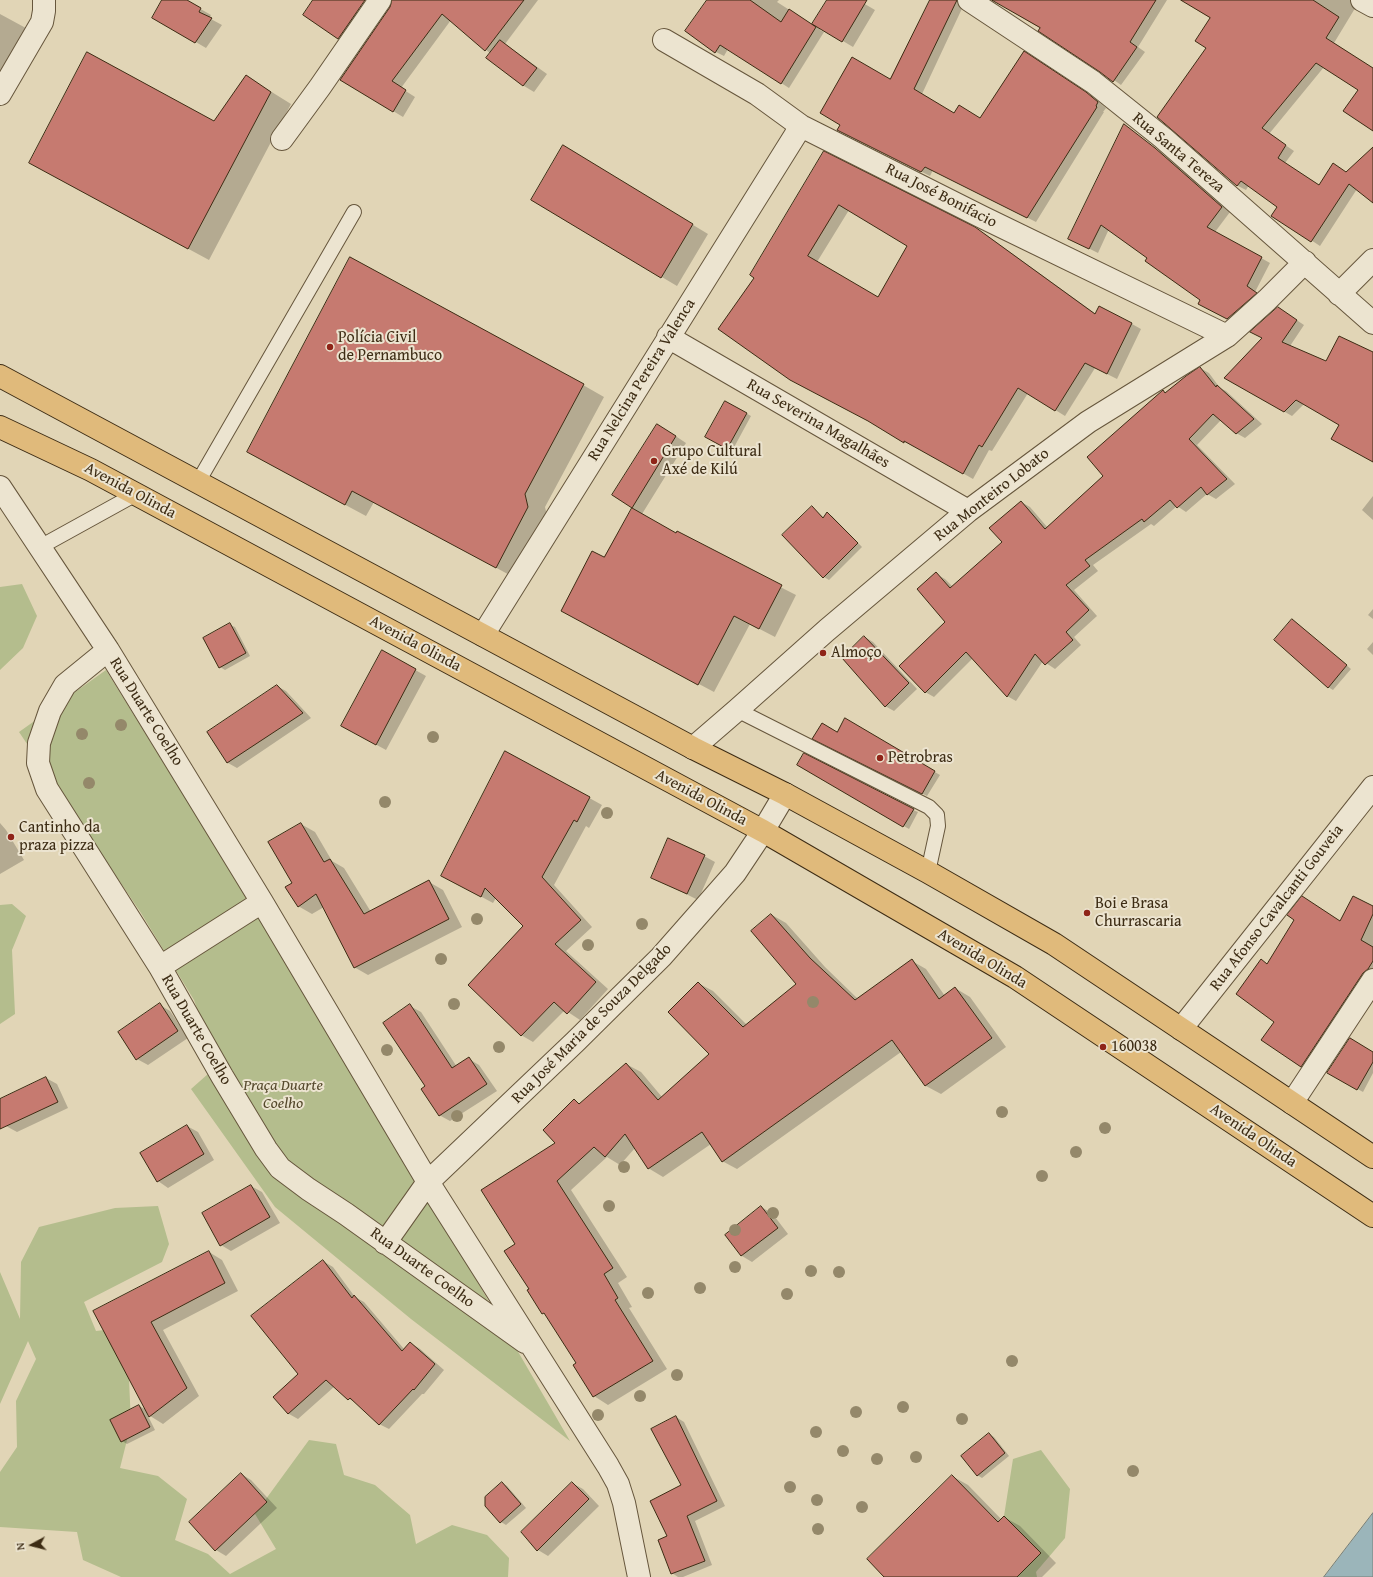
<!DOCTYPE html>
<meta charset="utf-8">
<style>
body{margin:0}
#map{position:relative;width:1373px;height:1577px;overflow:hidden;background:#e1d5b6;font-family:"Gentium Book Plus",serif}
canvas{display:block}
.north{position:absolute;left:12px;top:1525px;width:40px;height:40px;-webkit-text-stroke:3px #ece4d0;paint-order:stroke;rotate:263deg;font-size:11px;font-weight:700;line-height:16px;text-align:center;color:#3d2c14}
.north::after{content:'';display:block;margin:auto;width:14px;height:18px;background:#3d2c14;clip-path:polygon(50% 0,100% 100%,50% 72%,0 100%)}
</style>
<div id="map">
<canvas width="1373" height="1577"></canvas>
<div class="north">N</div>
</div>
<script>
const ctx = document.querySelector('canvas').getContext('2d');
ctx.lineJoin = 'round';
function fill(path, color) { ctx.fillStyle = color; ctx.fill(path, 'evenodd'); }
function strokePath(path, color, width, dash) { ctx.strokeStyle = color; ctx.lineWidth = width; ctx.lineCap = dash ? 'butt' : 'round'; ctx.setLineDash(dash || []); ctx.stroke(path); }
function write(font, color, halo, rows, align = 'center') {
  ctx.font = font + ' "Gentium Book Plus",serif'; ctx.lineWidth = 4; ctx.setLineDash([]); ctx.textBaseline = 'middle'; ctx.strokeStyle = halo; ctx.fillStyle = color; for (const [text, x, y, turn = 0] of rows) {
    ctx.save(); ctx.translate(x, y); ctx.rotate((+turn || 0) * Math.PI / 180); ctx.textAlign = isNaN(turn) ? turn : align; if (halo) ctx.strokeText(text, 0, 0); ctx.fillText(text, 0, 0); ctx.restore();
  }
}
fill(new Path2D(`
 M22 584 37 616 23 648 0 670V587Z
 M106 670 264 925 435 1209 570 1441 411 1319 275 1207 191 1089 217 1066 194 1000 141 913 19 732Z
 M12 904 26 916 12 950 15 1014 0 1024V905Z
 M158 1206 169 1244 162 1262 84 1302 96 1331 122 1328 128 1357 131 1424 120 1468 158 1476 187 1499 175 1540 208 1554 230 1574 276 1549 255 1514 309 1440 336 1444 344 1475 375 1485 410 1515 416 1544 452 1525 487 1535 509 1558 508 1577H121L83 1560 77 1532 0 1527V1472L17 1447 16 1401 36 1359 28 1341 0 1404V1272L20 1319 21 1262 39 1227 115 1208Z
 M1041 1450 1070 1489 1065 1538 1036 1572 1037 1577H1016L1041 1553 1004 1516 1013 1459Z`), '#b4bd8d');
const water = new Path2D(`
 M1373 1513V1577H1324Z`);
fill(water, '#9bb5ba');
strokePath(water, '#757e78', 1);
fill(new Path2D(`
 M163 0H185L211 15 209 18 222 25 206 48 153 17Z
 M314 0H339L361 15 343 41 338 38Z
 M395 0H538L505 44 547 74 534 92 524 86 488 58 491 54 451 20 401 88 415 97 403 117 342 80 391 8Z
 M708 0H779L777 2 813 25 828 0H858L875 10 853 47 821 28 820 30 824 32 789 88 728 49 724 56 716 52Z
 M931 0H966L922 94 954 114 980 119 1033 57 1094 98 1106 108 1103 112H1104L1036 222 933 170 930 176 846 134 891 80Z
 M994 0H1167L1138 47 1145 52 1121 85 1041 28Z
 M1183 0H1359L1357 5 1334 43 1373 69V130L1359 89 1324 67 1269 134 1294 151 1285 163 1320 186 1347 173 1373 149V201L1357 189 1320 246 1273 215 1279 206 1249 185 1246 190 1238 186 1158 117 1207 48 1212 18Z
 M0 14 35 33 0 94Z
 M246 76 291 104 209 260 50 174 215 122Z
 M1124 125 1163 154 1230 212 1215 232 1270 263 1255 292 1264 298 1236 323 1208 309 1202 300 1149 258 1109 229 1098 253 1078 243Z
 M824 153 985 234 1096 314 1132 324 1141 329 1117 379 1095 368 1065 416 1028 393 992 451 989 450 973 479 915 446 914 447 875 424 755 277ZM849 210 908 246 878 298 817 262Z
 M579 156 708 234 677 286 532 200Z
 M1286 313 1304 325 1290 346 1326 363 1373 353V461L1340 425 1304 404 1292 416 1225 378Z
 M1200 368 1209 373 1220 388 1226 391 1262 424 1245 438 1236 433 1221 420 1197 445 1235 484 1216 499 1207 494 1186 512 1177 506 1154 526 1151 524 1093 565 1098 571 1074 590 1097 616 1074 637 1081 645 1055 669 1043 661 1016 701 1007 696 973 658 934 697 925 692 946 622 936 574 945 579 953 587 1004 542 1021 502 1030 507 1048 528 1105 476 1163 392 1166 393Z
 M583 385 604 397 545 507 548 520 517 579 374 502 366 516 269 464Z
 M726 402 751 416 732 451 707 437Z
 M668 431 686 443 642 514 676 534 796 595 775 637 750 624 714 692 577 619 605 559 633 507 614 495Z
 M1373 496V520L1362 510Z
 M812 507 824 518 827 514 832 516 862 547 829 580 824 577Z
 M1373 609V619L1368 615Z
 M1293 620 1351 669 1333 690 1328 687Z
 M230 625 235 627 250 656 225 670 220 667Z
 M865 637 873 642 917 689 894 711 885 706Z
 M1373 642V655L1367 649Z
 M383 652 426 676 386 750 353 732Z
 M277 686 286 691 311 718 237 768 228 763 208 733Z
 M845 720 940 775 927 796 819 741 837 733Z
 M506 752 602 805 589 828 586 826 554 885 592 927 566 951 608 989 580 1020 565 1010 533 1042 521 1035 525 926 496 898 493 903 454 882Z
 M798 765 913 810 918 812 909 829Z
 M0 823 6 830 24 860 0 874Z
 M301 824 315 832 332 861 344 868 371 912 429 882 443 890 462 927 368 975 354 967 324 907 312 914 298 906 294 883Z
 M704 856 715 862 698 900 652 877Z
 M1373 907V976L1309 1070 1301 1066 1275 1022 1261 961 1268 964 1341 922Z
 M772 915 786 923 825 967 858 999 912 961 926 969 945 996 955 988 970 997 1006 1047 941 1094 926 1086 901 1052 737 1169 722 1161 711 1144 663 1177 648 1168 635 1148 620 1165 607 1157 571 1190 627 1277 618 1283 632 1307 629 1308 667 1369 608 1405 594 1396 578 1363 547 1315 543 1313 530 1289 516 1244 574 1101 581 1104 626 1064 641 1072 662 1097 711 1054 698 983 713 991 747 1025 797 984Z
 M160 1005 170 1011 188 1038 148 1065 137 1059 119 1032Z
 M410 1006 421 1012 457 1067 469 1059 479 1065 497 1091 450 1121 439 1115 427 1087Z
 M1373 1053V1073L1363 1092 1328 1072Z
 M46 1078 57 1084 68 1108 17 1132 6 1126 0 1113V1100Z
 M187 1126 198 1132 214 1160 168 1188 158 1181Z
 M251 1186 262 1192 280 1223 231 1251 221 1245Z
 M761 1207 772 1213 788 1234 752 1262 742 1256Z
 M209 1252 222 1260 238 1291 163 1330 199 1396 163 1424 147 1414 155 1430 127 1444 122 1441 139 1406 147 1410 95 1312Z
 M323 1261 333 1267 355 1297 364 1302 404 1349 410 1343 419 1348 444 1370 424 1394H422L389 1429 379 1424 358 1404 349 1399 335 1386 298 1419 289 1414 274 1397 300 1374Z
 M676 1417 684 1422 725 1506 695 1521 712 1565 683 1577H678L672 1573 669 1537 682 1485Z
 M989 1434 994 1437 1009 1456 982 1478 977 1475Z
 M241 1474 251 1480 277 1508 226 1556 216 1550 190 1522Z
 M952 1476 968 1485 1002 1520 1004 1517 1020 1526 1056 1563 1042 1577H885Z
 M502 1483 507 1486 526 1508 506 1525 501 1522 486 1506Z
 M572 1483 583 1489 599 1506 548 1556 538 1550Z`), '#0003');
const building = new Path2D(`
 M162 0H187L201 8 199 12 212 18 195 43 152 18Z
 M313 0H365L338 39 303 15Z
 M392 0H524L485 51 442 14 392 81 406 90 393 112 340 80 390 7Z
 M707 0H750L781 22 789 9 816 27 781 84 720 45 715 53 685 31Z
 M827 0H867L842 42 812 24Z
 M930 0H957L914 89 954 113 959 105 980 118 1024 51 1086 92 1098 102 1096 106 1097 107 1027 218 925 167 921 172 837 130 840 125 820 113 852 57 890 79Z
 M992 0H1156L1130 42 1137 47 1113 82 1100 72 1038 31 1040 28Z
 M1181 0H1313L1339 17 1326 38 1373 68V131L1343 111 1358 90 1316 63 1262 128 1286 145 1278 158 1319 185 1333 163 1346 172 1373 147V203L1349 184 1311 242 1271 216 1277 207 1241 181 1237 186 1157 117 1206 48 1195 41 1210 18Z
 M500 40 537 68 523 86 486 58Z
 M87 52 214 121 246 75 271 92 188 249 29 163Z
 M1124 124 1155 148 1222 207 1207 227 1262 257 1247 286 1257 293 1227 319 1198 304 1200 300 1145 261 1147 258 1101 225 1089 249 1068 239Z
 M563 145 693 224 661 278 531 200Z
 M824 151 975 227 1095 314 1099 306 1132 323 1107 374 1085 363 1055 411 1018 388 982 447 979 445 963 474 904 441V443L868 421 790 380 718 329 754 278 750 275ZM839 205 907 246 878 297 808 256Z
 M350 257 584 384 525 494 528 507 496 568 352 491 345 505 247 452Z
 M1278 307 1297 320 1282 342 1326 361 1339 336 1373 352V462L1331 439 1339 425 1296 400 1284 412 1224 378 1262 338 1250 332Z
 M1200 367 1216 387 1217 385 1254 419 1236 434 1213 414 1189 439 1227 479 1207 495 1201 487 1177 508 1170 500 1144 522 1142 519 1085 560 1090 566 1066 585 1089 610 1066 632 1073 640 1045 665 1035 654 1007 697 966 652 925 693 899 666 945 622 917 589 936 572 950 588 1002 542 989 528 1021 501 1045 529 1103 476 1087 457 1163 390 1165 393 1186 376Z
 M725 401 747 413 727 449 705 437Z
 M657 424 676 436 632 508 612 495Z
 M812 506 823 518 827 512 858 543 823 578 782 535Z
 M632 508 676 533 677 531 782 585 759 629 734 616 698 685 561 611 592 551 604 557Z
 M1292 619 1347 665 1328 688 1274 640Z
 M230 623 246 653 219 668 203 638Z
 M864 636 909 683 885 707 842 658Z
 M382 650 416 669 376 745 341 726Z
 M277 685 303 713 227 763 207 732Z
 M845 718 935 771 922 794 812 739 822 723 837 732Z
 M505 751 590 797 577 822 574 820 542 877 581 920 555 944 596 982 567 1014 554 1002 521 1036 468 985 523 926 485 888 481 897 441 876Z
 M804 753 914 809 903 827 797 765Z
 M301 823 324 862 330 859 364 914 429 880 449 919 354 968 316 894 298 907 285 887 292 883 268 842Z
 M668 838 705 855 687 894 651 878Z
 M1302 896 1340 921 1353 896 1373 906V914L1361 940 1373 947V961L1368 969 1363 973 1301 1067 1261 1040 1274 1022 1236 994 1261 959 1267 964 1294 920 1287 915Z
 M771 914 810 958 855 1000 912 959 939 999 955 987 992 1038 925 1086 892 1040 722 1162 702 1132 648 1169 625 1134 605 1157 594 1147 557 1181 613 1268 604 1274 618 1298 615 1300 653 1361 593 1397 573 1365 576 1363 544 1313 542 1314 527 1290 529 1289 504 1251 515 1244 481 1190 555 1143 543 1130 574 1099 579 1104 626 1063 658 1100 709 1054 668 1012 698 982 743 1027 796 984 751 931Z
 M160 1003 178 1031 136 1060 118 1032Z
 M410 1004 452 1068 469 1057 487 1084 439 1116 421 1089 425 1086 383 1023Z
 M1350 1038 1373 1052V1062L1357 1090 1327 1073Z
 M46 1077 58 1102 0 1129V1099Z
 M187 1125 204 1154 157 1182 140 1153Z
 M251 1185 270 1217 220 1246 202 1213Z
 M761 1206 778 1228 741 1256 725 1235Z
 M209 1251 225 1283 151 1322 187 1388 149 1417 93 1311Z
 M323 1260 352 1298 354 1295 402 1351 410 1342 435 1364 414 1390 413 1389 379 1425 350 1398 348 1400 326 1380 288 1414 273 1397 298 1374 251 1316Z
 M139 1405 150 1427 121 1442 110 1420Z
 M676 1416 717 1501 687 1516 705 1561 671 1574 658 1540 667 1536 650 1501 681 1485 651 1429Z
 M989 1433 1005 1453 977 1476 961 1456Z
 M241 1473 267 1502 215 1551 189 1522Z
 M952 1475 998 1522 1004 1516 1041 1553 1017 1577H884L867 1559Z
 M502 1482 521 1504 500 1523 485 1506V1497Z
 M572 1482 589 1499 537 1551 521 1532Z`);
fill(building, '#c67a70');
strokePath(building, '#3d2c14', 1);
const lane = new Path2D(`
 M198 482 354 212
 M40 547 136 494
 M737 710 929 807 937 815 938 826 928 872`);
const street = new Path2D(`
 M969 0 1093 82 1163 138 1373 323
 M1362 0 1373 6
 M664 40 757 94 801 126 982 217 1227 336
 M0 94 42 22 44 11V0
 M282 139 320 87 380 0
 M1339 294 1373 260
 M668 337 968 511
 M0 487 108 650 262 902 428 1182 608 1466 618 1484 624 1503 639 1577
 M483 635 801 126
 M108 650 65 685 50 711 39 743 38 763 47 789 160 967 222 1076 266 1149 280 1168 308 1189 346 1214 525 1342
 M693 748 737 710 827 630 968 511 1088 422 1227 336 1267 300 1305 262
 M160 967 262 902
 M1181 1029 1373 787
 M1292 1103 1373 980
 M385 1243 428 1182 575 1042 661 957 735 873 763 831 785 794`);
const primary = new Path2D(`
 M0 376 693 748 785 794 928 872 1054 944 1373 1157
 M0 427 91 470 763 831 1015 977 1373 1216`);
strokePath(lane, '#66563c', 16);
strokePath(street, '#66563c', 24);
strokePath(primary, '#3d2c14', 24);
strokePath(lane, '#ece4d0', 14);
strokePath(street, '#ece4d0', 22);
strokePath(primary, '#e0ba7b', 22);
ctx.fillStyle = '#94886a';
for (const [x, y] of [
 [121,725],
 [82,734],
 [433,737],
 [89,783],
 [385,802],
 [607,813],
 [477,919],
 [642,924],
 [588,945],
 [441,959],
 [813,1002],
 [454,1004],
 [499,1047],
 [387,1050],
 [1002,1112],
 [457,1116],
 [1105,1128],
 [1076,1152],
 [624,1167],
 [1042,1176],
 [609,1206],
 [773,1213],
 [735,1230],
 [735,1267],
 [811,1271],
 [839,1272],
 [700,1288],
 [648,1293],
 [787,1294],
 [1012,1361],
 [677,1375],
 [640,1396],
 [903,1407],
 [856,1412],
 [598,1415],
 [962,1419],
 [816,1432],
 [843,1451],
 [916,1457],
 [877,1459],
 [1133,1471],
 [790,1487],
 [817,1500],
 [862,1507],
 [818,1529]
]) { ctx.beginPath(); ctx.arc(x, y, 6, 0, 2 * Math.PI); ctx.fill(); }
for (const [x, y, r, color] of [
 [330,347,4,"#8f2418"],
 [654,461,4,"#8f2418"],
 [823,653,4,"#8f2418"],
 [880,758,4,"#8f2418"],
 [11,837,4,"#8f2418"],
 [1087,913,4,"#8f2418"],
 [1103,1047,4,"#8f2418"]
]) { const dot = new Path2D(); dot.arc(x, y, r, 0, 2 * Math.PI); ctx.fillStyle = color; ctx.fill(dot); strokePath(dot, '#ece4d0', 1.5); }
write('16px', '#3d2c14', '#ece4d0', [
 ["Rua Santa Tereza",1178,153,40],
 ["Rua José Bonifacio",941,196,27],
 ["Rua Nelcina Pereira Valenca",642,380,-58],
 ["Rua Severina Magalhães",818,424,30],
 ["Avenida Olinda",130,491,28],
 ["Rua Monteiro Lobato",992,495,-38],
 ["Avenida Olinda",415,644,28],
 ["Rua Duarte Coelho",146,712,58],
 ["Avenida Olinda",701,798,28],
 ["Rua Afonso Cavalcanti Gouveia",1277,908,-52],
 ["Avenida Olinda",982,959,31],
 ["Rua José Maria de Souza Delgado",592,1024,-45],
 ["Rua Duarte Coelho",196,1030,60],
 ["Avenida Olinda",1253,1136,34],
 ["Rua Duarte Coelho",422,1268,36]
]);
write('16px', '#3d2c14', '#ece4d0', [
 ["Polícia Civil",338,338],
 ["de Pernambuco",338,356],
 ["Grupo Cultural",662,452],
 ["Axé de Kilú",662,470],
 ["Almoço",831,653],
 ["Petrobras",888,758],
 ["Cantinho da",19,828],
 ["praza pizza",19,846],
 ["Boi e Brasa",1095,904],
 ["Churrascaria",1095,922],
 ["160038",1111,1047]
], 'left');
write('italic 16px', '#55492c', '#ece4d0', [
 ["Praça Duarte",283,1086],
 ["Coelho",283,1104]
]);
</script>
